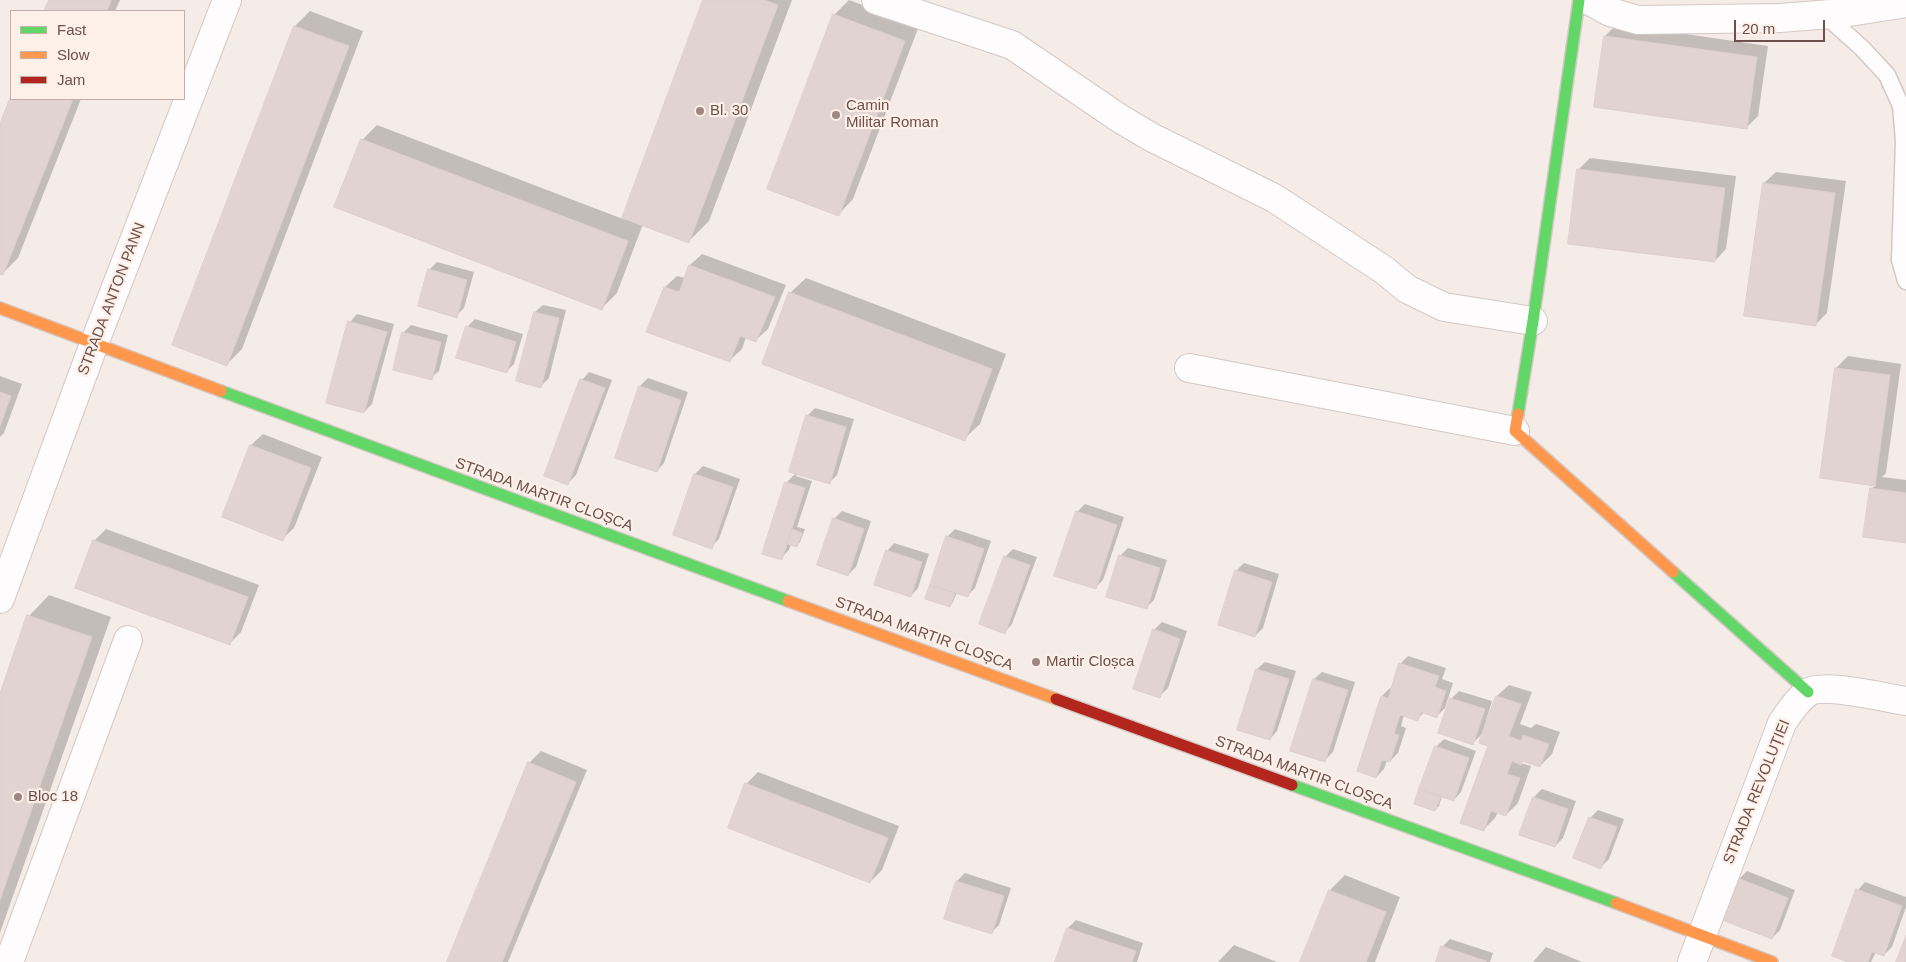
<!DOCTYPE html>
<meta charset="utf-8">
<style>
body{margin:0}
#map{position:relative;width:1906px;height:962px;overflow:hidden;background:#f5ece8;font-family:Arial,sans-serif}
canvas{display:block}
.legend{position:absolute;left:10px;top:10px;width:175px;height:90px;box-sizing:border-box;background:#fdf0e8;border:1px solid #c4b0a9;margin:0;padding:6px 9px;list-style:none;font-size:15px;color:#6f4f4b}
.legend li{display:flex;align-items:center;gap:10px;height:25px}
.legend b{width:25px;border:1px solid #c4b0a9}
.scale{position:absolute;left:1734px;top:20px;width:91px;height:22px;box-sizing:border-box;border:2px solid #6f4f4b;border-top:0;padding-left:6px;font-size:15px;line-height:18px;white-space:nowrap;color:#6f4f4b;-webkit-text-stroke:4px #fdf0e8;paint-order:stroke}
</style>
<div id="map">
<canvas width="1906" height="962"></canvas>
<ul class="legend">
<li><b style="height:6px;background:#63d668"></b>Fast</li>
<li><b style="height:6px;background:#ff974d"></b>Slow</li>
<li><b style="height:6px;background:#b3261e"></b>Jam</li>
</ul>
<div class="scale">20 m</div>
</div>
<script>
const ctx = document.querySelector('canvas').getContext('2d');
ctx.lineJoin = 'round';
function fill(path, color) { ctx.fillStyle = color; ctx.fill(path, 'evenodd'); }
function strokePath(path, color, width, dash) { ctx.strokeStyle = color; ctx.lineWidth = width; ctx.lineCap = dash ? 'butt' : 'round'; ctx.setLineDash(dash || []); ctx.stroke(path); }
function write(font, color, halo, rows, align = 'center') {
  ctx.font = font + ' Arial,sans-serif'; ctx.lineWidth = 4.5; ctx.setLineDash([]); ctx.textBaseline = 'middle'; ctx.strokeStyle = halo; ctx.fillStyle = color; for (const [text, x, y, turn = 0] of rows) {
    ctx.save(); ctx.translate(x, y); ctx.rotate((+turn || 0) * Math.PI / 180); ctx.textAlign = isNaN(turn) ? turn : align; if (halo) ctx.strokeText(text, 0, 0); ctx.fillText(text, 0, 0); ctx.restore();
  }
}
fill(new Path2D(`
 M50 0H120L115 11H46Z
 M704 0H792L709 221 689 241 643 224 617 293 602 308 362 140 377 125 623 219Z
 M849 0 919 26 853 199 838 215 834 15Z
 M310 11 363 31 242 349 227 364 295 26Z
 M1617 24 1768 46 1758 116 1746 128 1605 36Z
 M11 99H81L18 258 3 273 0 272V128Z
 M1590 158 1736 176 1726 249 1715 261 1578 170Z
 M1776 172 1846 181 1827 313 1815 325 1764 183Z
 M702 254 786 285 768 329 756 340 746 337 742 349 730 360 648 331 665 287 677 276 685 278 690 265Z
 M437 262 474 272 464 308 456 316 429 270Z
 M806 278 1006 354 980 424 964 439 790 293Z
 M543 305 566 310 549 378 541 386 535 312Z
 M357 314 394 324 372 404 364 412 350 322Z
 M475 319 523 334 514 364 506 372 467 327Z
 M411 325 448 335 439 371 431 378 403 333Z
 M1848 356 1901 364 1886 473 1882 477 1906 480V542L1871 489 1876 485 1821 477 1836 368Z
 M589 372 612 380 576 475 568 483 582 380Z
 M0 376 22 384 4 433 0 437Z
 M648 378 688 392 664 463 657 471 616 457 640 386Z
 M815 408 854 419 837 475 829 483 797 473 796 476 812 481 797 527 805 529 800 542 797 546 791 544 789 550 781 558 786 483 796 473 807 416Z
 M263 434 322 457 294 528 282 539 223 516 251 445Z
 M703 466 740 479 719 539 711 547 675 535 695 474Z
 M1085 504 1124 517 1103 580 1095 588 1077 512Z
 M842 511 871 521 856 567 848 575 834 519Z
 M106 529 259 585 241 632 229 644 94 541Z
 M955 529 991 541 975 588 967 596 957 592 953 602 950 606 927 598 947 537Z
 M894 543 929 554 918 588 911 596 887 551Z
 M1128 548 1167 560 1154 600 1146 608 1120 556Z
 M1013 549 1037 557 1012 624 1005 632V557Z
 M1244 563 1279 574 1263 628 1255 636 1236 571Z
 M49 595 111 617 0 933V698L29 616Z
 M1162 622 1187 631 1168 688 1160 696 1154 630Z
 M1408 656 1446 668 1442 679 1453 683 1445 708 1437 716 1424 712 1418 719 1404 715 1401 726 1406 728 1398 753 1390 761 1387 760 1384 769 1376 777 1382 696 1390 688 1392 689 1400 664Z
 M1265 662 1296 671 1277 731 1270 739 1257 669Z
 M1322 672 1355 682 1333 752 1325 760 1314 679Z
 M1509 685 1532 692 1520 724 1531 728 1536 724 1560 732 1552 754 1540 766 1524 760 1521 763 1531 766 1518 803 1506 815 1498 812 1495 818 1483 830 1490 746 1480 742 1497 696Z
 M1459 691 1492 701 1482 734 1473 743 1451 699Z
 M1444 739 1476 751 1461 792 1454 800 1442 796 1439 806 1435 810 1436 747Z
 M541 751 587 770 508 962H448L529 763Z
 M758 772 899 826 882 870 870 882 746 784Z
 M1542 789 1576 801 1563 838 1555 846 1521 835 1534 797Z
 M1598 810 1624 819 1609 859 1601 867 1590 818Z
 M1747 871 1795 890 1780 930 1772 938 1739 879Z
 M965 873 1011 888 999 925 991 933 945 918 957 881Z
 M1345 875 1400 897 1375 962H1302L1330 890Z
 M1865 882 1906 897V907L1892 947 1884 955 1876 952 1871 962H1852L1858 890Z
 M1076 920 1143 943 1137 962H1057L1068 928Z
 M1450 939 1493 953 1490 962H1437L1442 947Z
 M1234 945 1277 962H1218Z
 M1546 947 1582 962H1533Z`), '#0003');
const building = new Path2D(`
 M49 0H111L107 11H44Z
 M703 0H764L778 5 689 243 622 218Z
 M833 14 905 41 839 216 767 189Z
 M294 26 349 46 227 366 172 345Z
 M1604 36 1757 57 1747 129 1594 107Z
 M11 96V99H73L3 275 0 274V124Z
 M361 139 628 241 602 310 334 207Z
 M1577 169 1725 188 1715 262 1568 244Z
 M1763 183 1835 193 1816 326 1744 316Z
 M689 265 775 297 756 342 740 336 730 362 646 332 664 287 679 292Z
 M428 269 467 280 457 318 418 306Z
 M789 292 992 369 965 441 762 364Z
 M534 312 559 318 541 388 516 381Z
 M348 321 387 332 364 413 326 403Z
 M466 326 516 342 507 373 456 358Z
 M402 332 441 342 432 380 393 370Z
 M1835 368 1890 375 1875 486 1820 478Z
 M580 379 605 388 568 485 544 476Z
 M639 386 681 400 657 472 615 458Z
 M0 392 11 396 0 426Z
 M806 415 846 427 830 484 789 472Z
 M250 445 311 468 283 541 222 517Z
 M694 474 733 487 712 549 673 535Z
 M785 482 805 488 782 560 762 554Z
 M1870 488 1906 493V543L1863 537Z
 M1076 511 1117 525 1096 589 1054 576Z
 M833 518 864 529 848 576 817 565Z
 M792 529 802 533 797 547 787 544Z
 M946 536 984 549 968 597 930 585Z
 M93 540 248 597 230 645 75 588Z
 M886 550 922 562 911 597 874 585Z
 M1119 555 1160 568 1147 609 1106 597Z
 M1004 556 1030 565 1005 634 979 624Z
 M1235 570 1272 582 1255 637 1218 625Z
 M930 585 955 593 950 607 925 599Z
 M27 615 92 637 0 900V694Z
 M1153 629 1180 639 1160 698 1133 689Z
 M1399 663 1439 676 1435 687 1446 691 1437 718 1421 712 1418 721 1400 715 1394 734 1399 735 1390 762 1382 760 1376 778 1357 771 1381 696 1388 698Z
 M1256 669 1289 679 1270 740 1237 730Z
 M1313 679 1348 690 1325 762 1290 751Z
 M1496 696 1521 704 1509 736 1521 741 1523 735 1549 744 1540 767 1522 761 1521 765 1512 761 1507 774 1520 778 1506 816 1491 811 1484 831 1460 823 1488 746 1479 743Z
 M1450 698 1485 709 1473 745 1438 733Z
 M1435 746 1469 758 1454 801 1419 789Z
 M528 762 576 782 502 962H447Z
 M745 783 888 838 870 883 728 828Z
 M1419 789 1441 796 1435 811 1414 804Z
 M1533 797 1568 809 1555 847 1519 835Z
 M1589 817 1617 827 1601 869 1573 858Z
 M1738 878 1788 898 1772 939 1722 920Z
 M956 881 1004 896 992 934 944 919Z
 M1856 889 1902 906 1884 956 1872 952 1868 962H1848L1832 956Z
 M1329 890 1386 912 1366 962H1300Z
 M1067 928 1136 951 1132 962H1055Z
 M1906 936V962H1896Z
 M1441 946 1486 961V962H1436Z`);
fill(building, '#e1d4d0');
strokePath(building, '#ddcecb', 1);
const lane = new Path2D(`
 M1825 15 1862 48 1887 75 1901 106 1904 141 1900 260 1906 281`);
const street = new Path2D(`
 M876 0 1012 45 1119 118 1151 137 1274 198 1384 270 1407 289 1444 307 1533 321
 M1588 0 1610 12 1638 20 1780 18 1843 13 1906 3
 M1189 368 1515 431
 M0 599 94 344 227 0
 M9 962 128 640
 M1692 962 1782 723C1789 713 1796 701 1807 693 1822 682 1886 698 1906 701`);
const fast = new Path2D(`
 M221 391 788 601
 M1518 414 1533 321 1579 0
 M1673 572 1808 692
 M1292 785 1616 903`);
const slow = new Path2D(`
 M0 308 221 391
 M1518 414 1515 431 1673 572
 M788 601 1056 699
 M1616 903 1772 962`);
const jam = new Path2D(`
 M1056 699 1292 785`);
strokePath(lane, '#d3c8c5', 19);
strokePath(street, '#d3c8c5', 30);
strokePath(fast, '#d4c8c4', 14);
strokePath(slow, '#d4c8c4', 14);
strokePath(jam, '#d4c8c4', 14);
strokePath(lane, '#fefcfc', 16);
strokePath(street, '#fefcfc', 28);
strokePath(fast, '#63d668', 11);
strokePath(slow, '#ff974d', 11);
strokePath(jam, '#b3261e', 11);
for (const [x, y, r, color] of [
 [700,111,5,"#9e8682"],
 [836,115,5,"#9e8682"],
 [1036,662,5,"#9e8682"],
 [18,797,5,"#9e8682"]
]) { const dot = new Path2D(); dot.arc(x, y, r, 0, 2 * Math.PI); ctx.fillStyle = color; ctx.fill(dot); strokePath(dot, '#fdf0e8', 2); }
write('15px', '#6f4f4b', '#fdf0e8', [
 ["Camin",846,106],
 ["Militar Roman",846,123],
 ["Bl. 30",710,111],
 ["Martir Cloșca",1046,662],
 ["Bloc 18",28,797]
], 'left');
write('15px', '#6f4f4b', '#fdf0e8', [
 ["STRADA ANTON PANN",112,299,-69],
 ["STRADA MARTIR CLOȘCA",544,495,20],
 ["STRADA MARTIR CLOȘCA",924,634,20],
 ["STRADA MARTIR CLOȘCA",1304,773,20],
 ["STRADA REVOLUȚIEI",1757,792,-68]
]);
</script>
